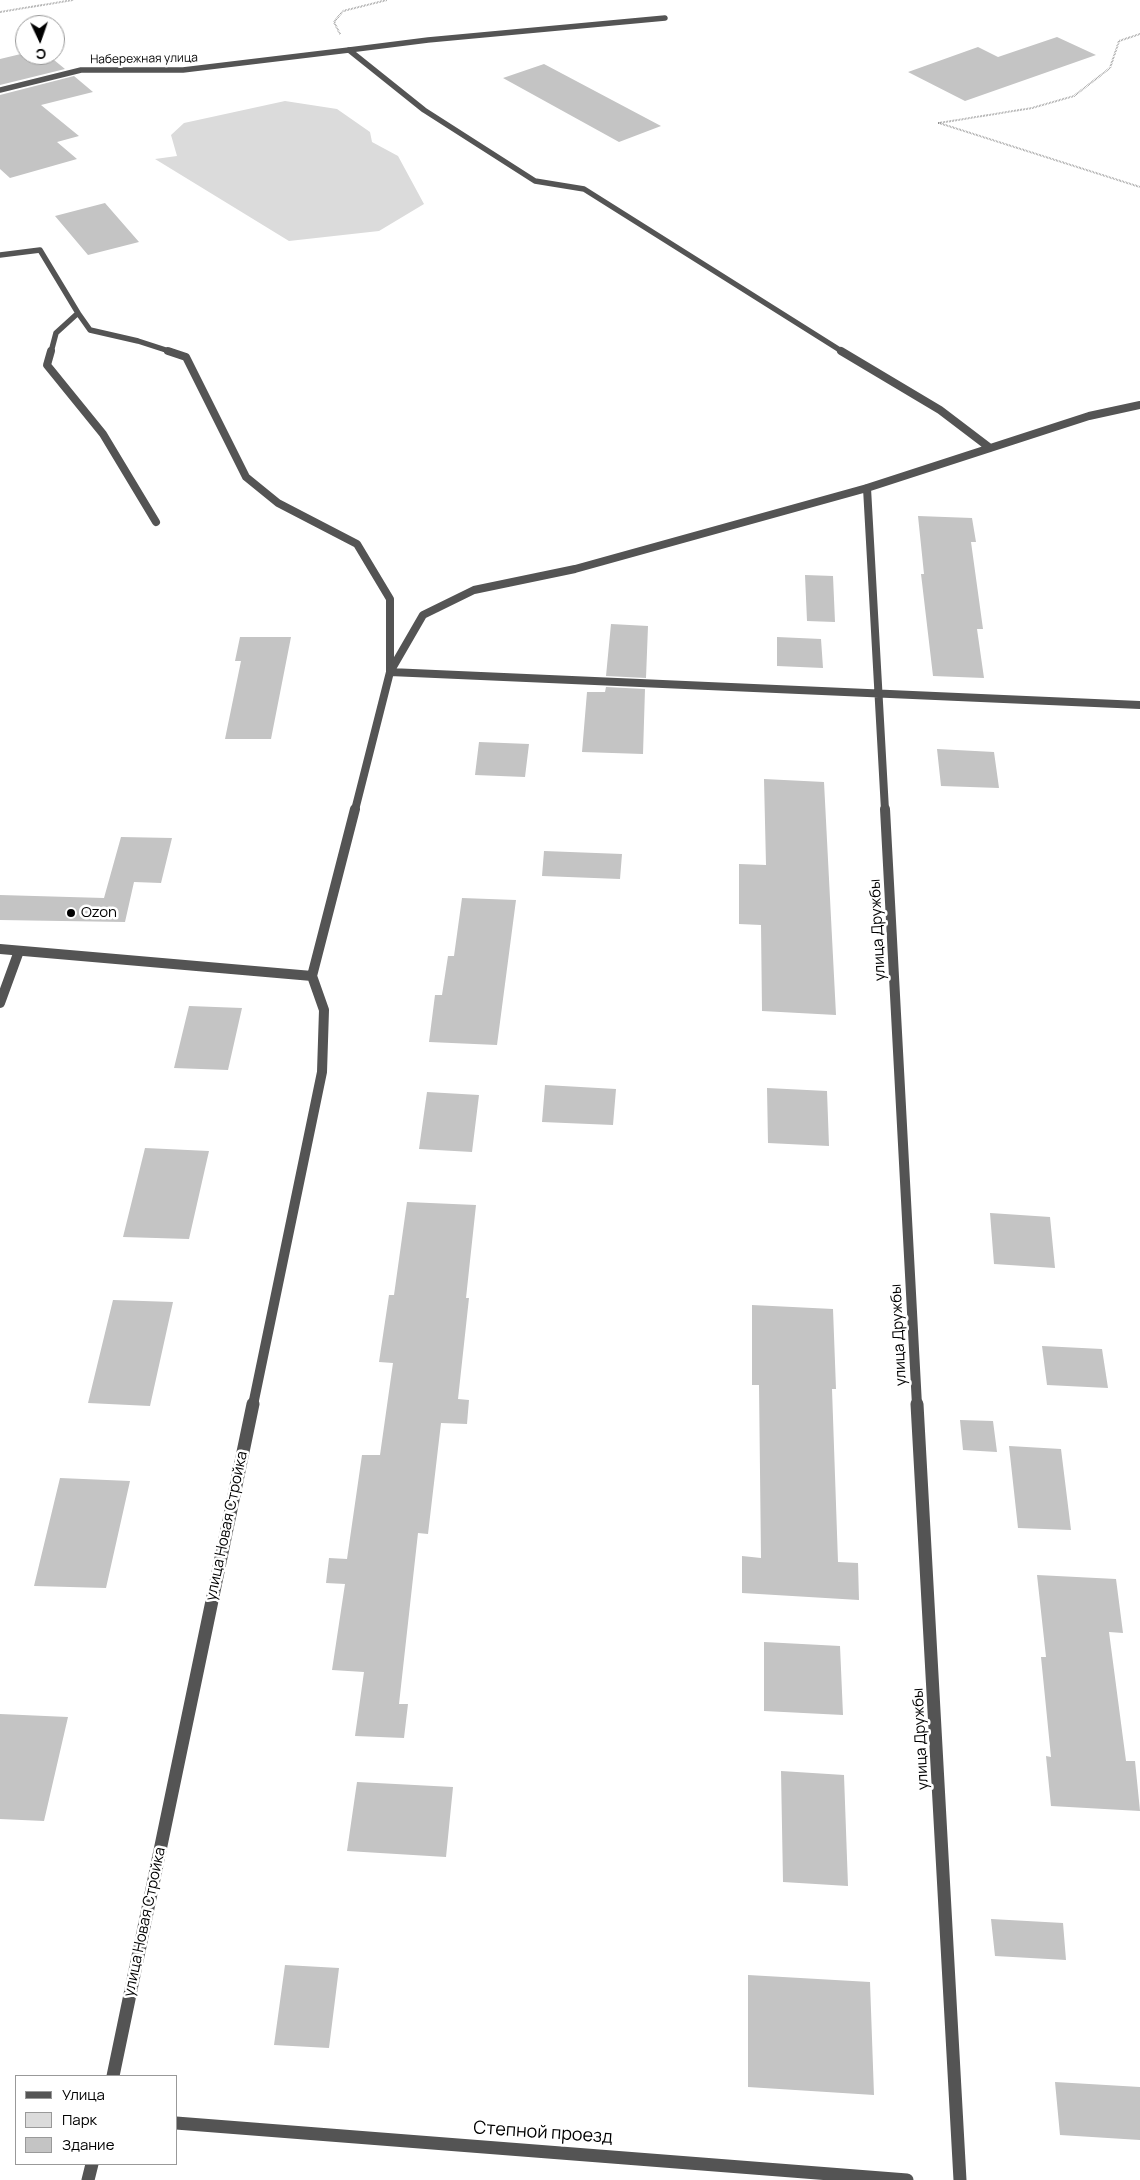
<!DOCTYPE html>
<meta charset="utf-8">
<style>
body{margin:0}
#map{position:relative;width:1140px;height:2180px;overflow:hidden;background:#fff;font-family:Manrope,sans-serif}
canvas{display:block}
.legend{position:absolute;left:15px;top:2075px;width:162px;height:90px;box-sizing:border-box;background:#fff;border:1px solid #999;margin:0;padding:6px 9px;list-style:none;font-size:15px;color:#000}
.legend li{display:flex;align-items:center;gap:10px;height:25px}
.legend b{width:25px;border:1px solid #999}
.north{position:absolute;left:15px;top:15px;width:50px;height:50px;box-sizing:border-box;background:#fff;border:1px solid #999;border-radius:50%;rotate:177deg;font-size:14px;font-weight:700;line-height:20px;text-align:center;color:#000}
.north::after{content:'';display:block;margin:auto;width:18px;height:22px;background:#000;clip-path:polygon(50% 0,100% 100%,50% 72%,0 100%)}
</style>
<div id="map">
<canvas width="1140" height="2180"></canvas>
<ul class="legend">
<li><b style="height:6px;background:#545454"></b>Улица</li>
<li><b style="height:14px;background:#dbdbdb"></b>Парк</li>
<li><b style="height:14px;background:#c4c4c4"></b>Здание</li>
</ul>
<div class="north">С</div>
</div>
<script>
const ctx = document.querySelector('canvas').getContext('2d');
ctx.lineJoin = 'round';
function fill(path, color) { ctx.fillStyle = color; ctx.fill(path, 'evenodd'); }
function strokePath(path, color, width, dash) { ctx.strokeStyle = color; ctx.lineWidth = width; ctx.lineCap = dash ? 'butt' : 'round'; ctx.setLineDash(dash || []); ctx.stroke(path); }
function write(font, color, halo, rows, align = 'center') {
  ctx.font = font + ' Manrope,sans-serif'; ctx.lineWidth = 5; ctx.setLineDash([]); ctx.textBaseline = 'middle'; ctx.strokeStyle = halo; ctx.fillStyle = color; for (const [text, x, y, turn = 0] of rows) {
    ctx.save(); ctx.translate(x, y); ctx.rotate((+turn || 0) * Math.PI / 180); ctx.textAlign = isNaN(turn) ? turn : align; if (halo) ctx.strokeText(text, 0, 0); ctx.fillText(text, 0, 0); ctx.restore();
  }
}
fill(new Path2D(`
 M285 101 337 109 370 132 372 142 398 156 424 204 379 231 289 241 155 159 177 156 171 135 184 123Z`), '#dbdbdb');
fill(new Path2D(`
 M1057 37 1096 55 965 101 908 72 978 47 998 57Z
 M25 53V55H48L65 69 0 85V59Z
 M544 64 661 126 619 142 503 78Z
 M74 76 93 92 41 105 79 136 57 142 77 159 10 178 0 169V95Z
 M105 203 139 242 88 255 55 216Z
 M918 516 972 518 976 542H971L983 629H977L984 678 933 676 921 574H924Z
 M805 575 833 576 835 622 807 621Z
 M611 624 648 626 646 678 606 676Z
 M240 637H291L271 739H225L241 661H235Z
 M777 637 821 639 823 668 777 666Z
 M606 687 645 689 643 754 582 752 587 692H605Z
 M479 742 529 744 525 777 475 775Z
 M937 749 994 752 999 788 941 786Z
 M764 779 824 782 836 1015 762 1011 761 925 739 924V864L766 865Z
 M121 837 172 838 161 883 134 882 125 922 0 920V895L104 898Z
 M544 851 622 854 620 879 542 876Z
 M462 898 516 900 497 1045 429 1042 435 995H442L448 956H454Z
 M189 1006 242 1008 228 1070 174 1068Z
 M545 1085 616 1089 613 1125 542 1122Z
 M767 1088 827 1091 829 1146 768 1143Z
 M427 1092 479 1095 472 1152 419 1149Z
 M145 1148 209 1151 189 1239 123 1237Z
 M407 1202 476 1205 466 1298H469L458 1399 469 1400 467 1424 441 1423 428 1534 418 1533 399 1704H408L404 1738 355 1736 364 1672 332 1670 345 1584 326 1583 329 1558 347 1559 362 1455H380L393 1363 379 1362 389 1295H394Z
 M990 1213 1050 1217 1055 1268 994 1264Z
 M113 1300 173 1302 150 1406 88 1403Z
 M752 1305 833 1309 836 1389H832L838 1562 858 1563 859 1600 742 1593V1556L761 1558 759 1385H752Z
 M1042 1346 1102 1349 1108 1388 1047 1385Z
 M960 1420 993 1421 997 1452 963 1450Z
 M1009 1446 1061 1449 1071 1530 1018 1528Z
 M60 1478 130 1481 106 1588 34 1586Z
 M1037 1575 1116 1579 1123 1633 1109 1632 1126 1761H1135L1140 1811 1051 1806 1046 1756 1051 1757 1041 1657H1046Z
 M764 1642 840 1646 843 1715 764 1711Z
 M0 1714 68 1717 44 1821 0 1819Z
 M781 1771 844 1775 848 1886 783 1882Z
 M357 1782 453 1787 446 1857 347 1851Z
 M991 1919 1063 1923 1066 1960 995 1956Z
 M285 1965 339 1968 329 2048 274 2045Z
 M748 1975 870 1982 874 2095 748 2087Z
 M1055 2082 1140 2087V2140L1060 2135Z`), '#c4c4c4');
strokePath(new Path2D(`
 M0 12 73 0
 M340 34 334 22 343 11 387 0
 M1140 34 1119 41 1110 68 1074 96 1032 108 939 123 1140 187`), '#767676', 2, [0.5, 1]);
strokePath(new Path2D(`
 M349 50 428 40 665 18
 M0 255 40 250 78 313 56 333 51 352
 M78 313 90 330 138 341 172 352`), '#545454', 5.5);
strokePath(new Path2D(`
 M51 351 47 365 103 434 156 522
 M168 351 186 357 246 477 278 503 357 544 390 599V672`), '#545454', 8);
strokePath(new Path2D(`
 M0 1003 19 951`), '#545454', 10);
strokePath(new Path2D(`
 M0 90 81 70H183L349 50 424 110 535 181 584 189 843 352`), '#545454', 5.5);
strokePath(new Path2D(`
 M841 351 940 410 990 448
 M867 488 885 810
 M390 672 1140 705
 M355 810 390 672 423 615 474 590 575 569 867 488 1089 416 1140 405`), '#545454', 8);
strokePath(new Path2D(`
 M885 809 917 1405
 M0 949 312 976
 M312 976 355 809
 M253 1405 322 1072 324 1010 312 976`), '#545454', 10);
strokePath(new Path2D(`
 M917 1404 960 2180
 M113 2076 253 1404
 M176 2123 907 2180
 M88 2180 92 2164`), '#545454', 13);
for (const [x, y, r, color] of [
 [71,913,5,"#000"]
]) { const dot = new Path2D(); dot.arc(x, y, r, 0, 2 * Math.PI); ctx.fillStyle = color; ctx.fill(dot); strokePath(dot, '#fff', 2); }
write('12px', '#000', '#fff', [
 ["Набережная улица",144,59,-1]
]);
write('15px', '#000', '#fff', [
 ["Ozon",81,913]
], 'left');
write('15px', '#000', '#fff', [
 ["улица Дружбы",878,930,-93],
 ["улица Дружбы",899,1335,-93],
 ["улица Новая Стройка",227,1526,-78],
 ["улица Дружбы",921,1739,-93],
 ["улица Новая Стройка",145,1922,-78]
]);
write('18px', '#000', '#fff', [
 ["Степной проезд",543,2133,4]
]);
</script>
